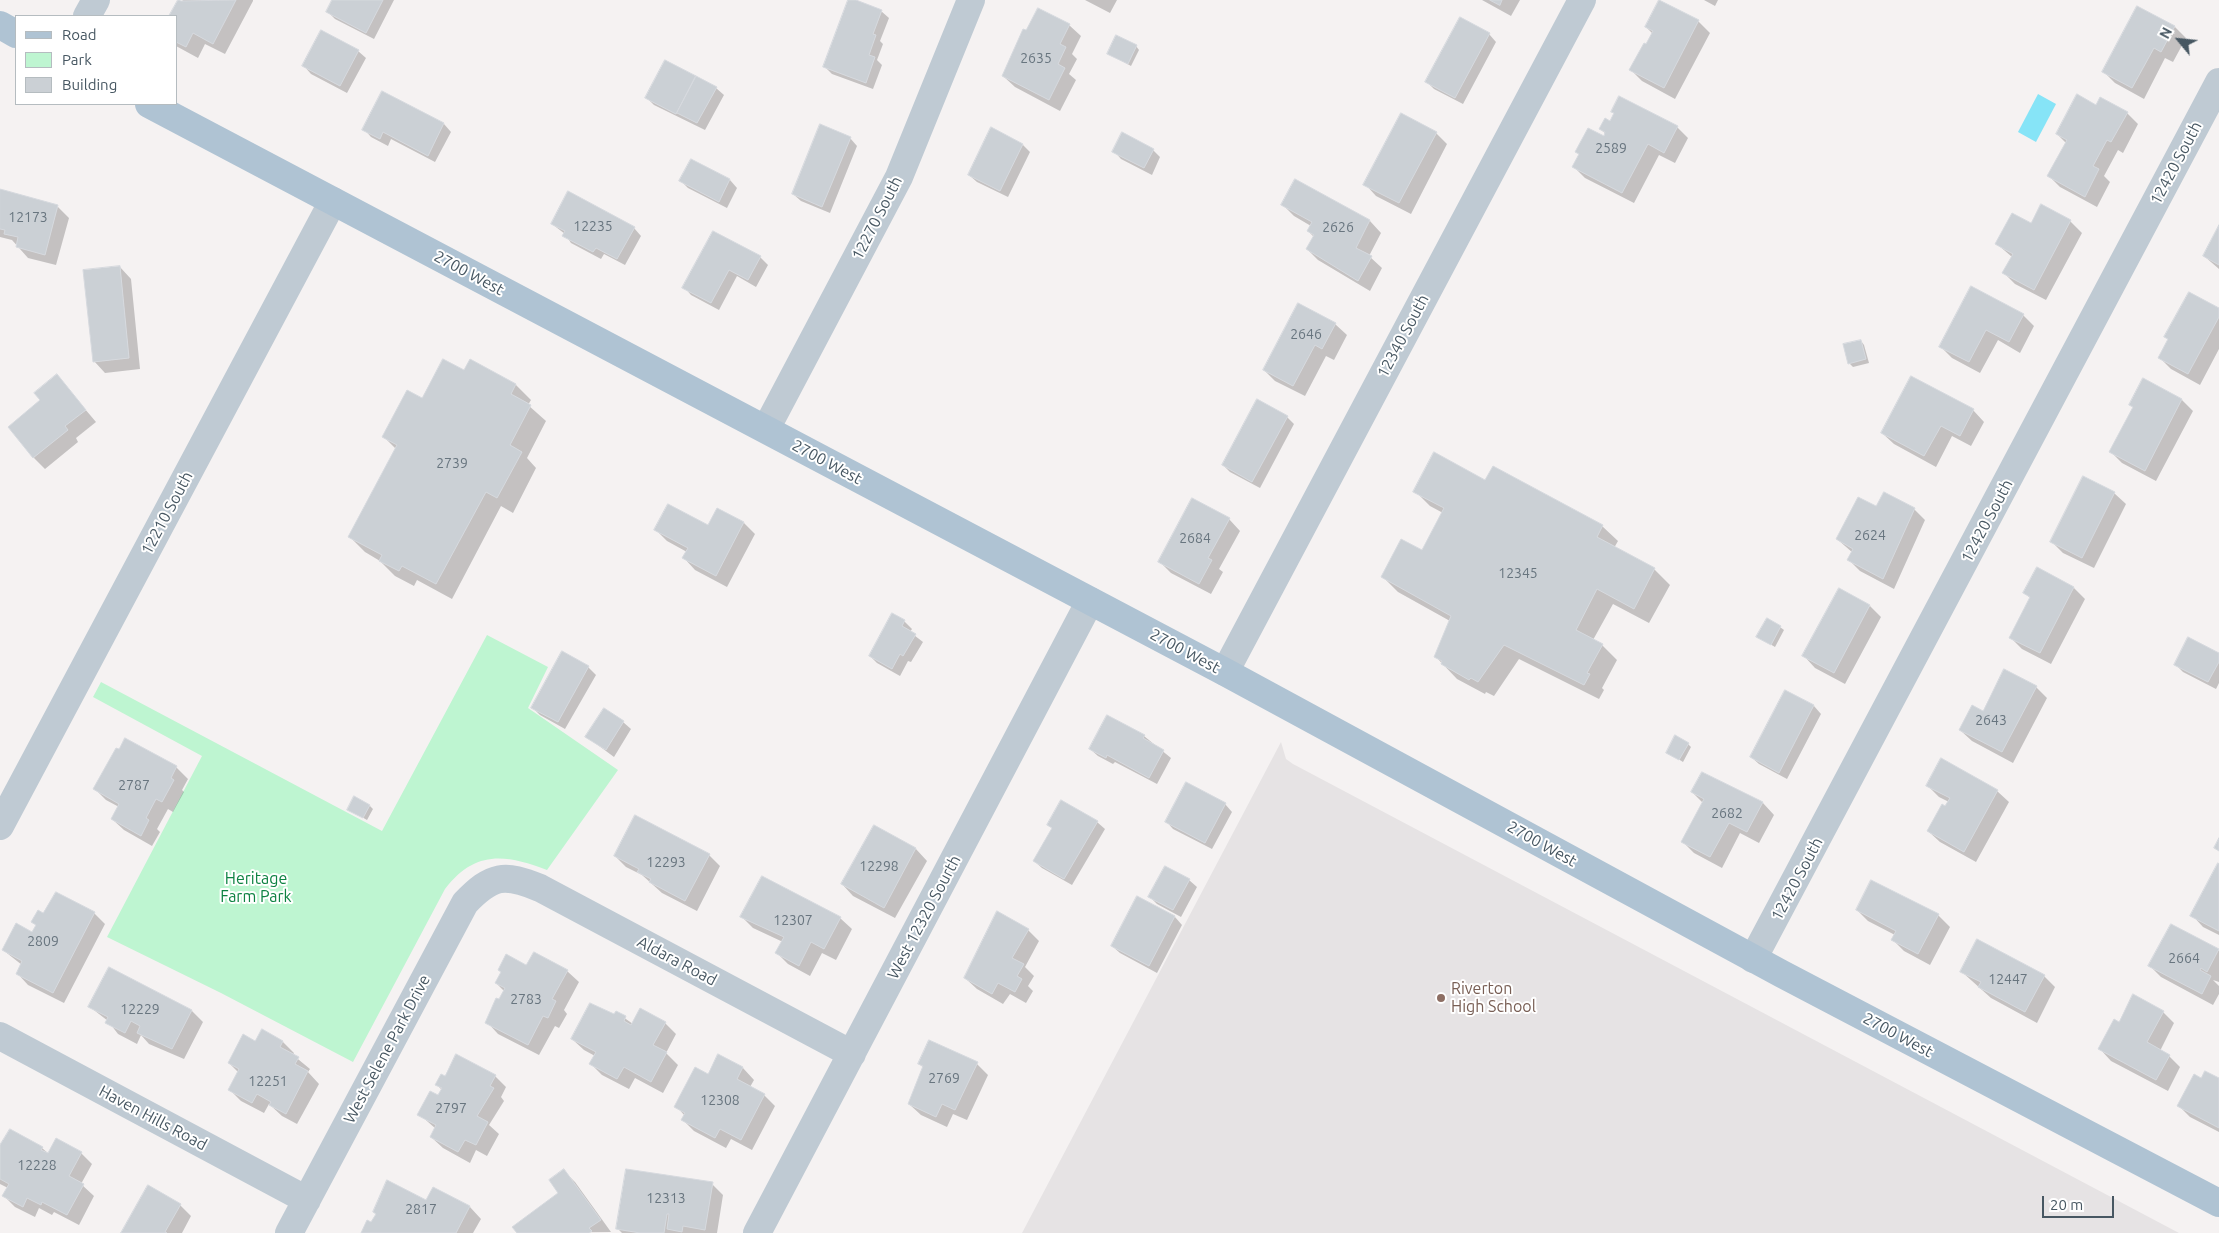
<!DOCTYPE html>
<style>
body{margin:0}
#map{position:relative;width:2219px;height:1233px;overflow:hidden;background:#f5f2f2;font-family:Ubuntu,sans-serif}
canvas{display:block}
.legend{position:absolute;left:15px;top:15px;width:162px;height:90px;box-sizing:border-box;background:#fff;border:1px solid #b5bcc0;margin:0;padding:6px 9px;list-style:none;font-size:15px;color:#475762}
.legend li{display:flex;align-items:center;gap:10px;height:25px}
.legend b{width:25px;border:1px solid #b5bcc0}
.north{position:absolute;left:2154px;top:15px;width:50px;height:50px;-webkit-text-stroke:4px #fff;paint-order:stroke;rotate:298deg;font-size:14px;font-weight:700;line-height:20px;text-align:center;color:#475762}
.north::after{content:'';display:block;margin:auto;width:18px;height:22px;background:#475762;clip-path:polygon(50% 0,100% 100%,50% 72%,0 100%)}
.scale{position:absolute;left:2042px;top:1196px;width:72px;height:22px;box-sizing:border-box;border:2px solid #475762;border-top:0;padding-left:6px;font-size:15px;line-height:18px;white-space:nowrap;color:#475762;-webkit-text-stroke:4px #fff;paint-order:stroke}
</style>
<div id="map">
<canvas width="2219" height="1233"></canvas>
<ul class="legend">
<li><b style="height:6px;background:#afc3d3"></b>Road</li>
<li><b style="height:14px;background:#bef5d1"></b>Park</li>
<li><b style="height:14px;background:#cbd0d5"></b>Building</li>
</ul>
<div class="north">N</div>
<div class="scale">20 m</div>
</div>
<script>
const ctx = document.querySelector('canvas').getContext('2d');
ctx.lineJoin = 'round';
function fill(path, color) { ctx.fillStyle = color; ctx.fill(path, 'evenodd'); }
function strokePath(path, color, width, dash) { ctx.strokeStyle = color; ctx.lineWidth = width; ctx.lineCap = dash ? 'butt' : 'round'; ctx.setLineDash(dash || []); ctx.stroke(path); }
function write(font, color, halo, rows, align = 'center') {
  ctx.font = font + ' Ubuntu,sans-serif'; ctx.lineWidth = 4; ctx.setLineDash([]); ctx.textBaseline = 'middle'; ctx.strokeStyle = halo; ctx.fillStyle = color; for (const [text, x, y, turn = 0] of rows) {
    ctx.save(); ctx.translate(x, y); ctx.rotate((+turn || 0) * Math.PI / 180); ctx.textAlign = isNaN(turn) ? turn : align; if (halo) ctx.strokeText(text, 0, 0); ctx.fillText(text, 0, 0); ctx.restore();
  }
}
fill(new Path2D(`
 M1281 742 1286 759 1293 764 2179 1233H1022Z`), '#e6e3e4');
fill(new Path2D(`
 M487 635 548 667 528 708 618 770 547 870C505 854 475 850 445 889L353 1062 221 993 107 937 202 756 93 697 101 682 382 831Z`), '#bef5d1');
fill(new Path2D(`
 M2038 94 2056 104 2036 142 2018 132Z`), '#86e4f7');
fill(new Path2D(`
 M183 0H253V1L225 54 205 44 198 58 176 46V16H170L178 2 181 3Z
 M333 0H394L374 39 335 19 327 11Z
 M849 0 881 11 889 18 880 41 883 44 877 60 882 65 873 89 832 74 825 67Z
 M1085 0H1117L1110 13Z
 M1482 0H1520L1511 16Z
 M1704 0H1718L1715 6Z
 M1698 21 1710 33 1675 99 1642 81 1631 70 1653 34 1646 27Z
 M1069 25 1081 36 1072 54 1077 59 1069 74 1076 80 1060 111 1015 87 1003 76Z
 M2175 27 2186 38 2173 62 2165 58 2144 99 2115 83 2104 72Z
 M1489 34 1496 42 1463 104 1434 89 1426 81Z
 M1136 46 1139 50 1131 66 1109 54Z
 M358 51 366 58 347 93 311 74 304 66Z
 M666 61 716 88 724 95 705 130 654 105 647 98Z
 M383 93 444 124 451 132 435 162 391 139 388 146 371 137 364 129Z
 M2097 106 2127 113 2138 124 2123 153 2118 150 2104 176 2110 182 2097 207 2060 187 2049 176 2066 143 2057 134Z
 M1612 112 1677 127 1688 138 1675 163 1659 155 1634 203 1585 178 1574 167 1580 155 1577 152 1604 138 1606 134 1600 129 1610 122 1615 114Z
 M1436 133 1447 144 1411 214 1376 196 1365 184Z
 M850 138 857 146 830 213 801 201 793 194Z
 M1023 145 1030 152 1008 197 977 182 969 175Z
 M1153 150 1160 157 1152 175 1121 159 1114 151Z
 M691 161 730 180 737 188 727 208 688 188 681 181Z
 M1296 181 1370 221 1381 233 1369 256 1382 268 1370 291 1318 260 1307 249 1314 237 1308 231 1311 226 1294 216 1283 205Z
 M0 191 58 207 69 218 56 265 28 258 12 240 0 237Z
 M2070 221 2082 233 2046 300 2015 284 2004 273 2012 257 1997 244 2031 225Z
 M552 224 634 228 641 236 625 265 604 254 601 259 571 243 565 234Z
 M2219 228V269L2204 256Z
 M713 232 760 257 768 265 756 287 737 276 719 310 691 295 684 287Z
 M120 267 131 279 140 369 105 373 94 361Z
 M2219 309V349L2200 385 2171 369 2160 358 2169 340 2166 337Z
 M2023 315 2034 326 2020 353 1998 340 1980 373 1952 358 1941 347Z
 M1335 324 1347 335 1334 360 1326 356 1305 396 1275 381 1264 370Z
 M1861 341 1864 345 1869 363 1853 367 1849 363Z
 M470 361 516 385 531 400 528 405 546 421 527 458 536 468 513 513 501 506 452 599 417 580 414 586 395 576 380 561 365 552 350 537 396 449 384 437 422 400 465 372Z
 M57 376 96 422 76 438 78 442 45 469 34 458 42 401Z
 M2144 380 2182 400 2193 411 2156 481 2122 463 2111 452 2134 408 2131 405Z
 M1973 410 1984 422 1971 446 1952 436 1936 467 1894 444 1882 433Z
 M1287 417 1294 424 1260 488 1230 472 1223 465Z
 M1486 482 1602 526 1618 541 1614 548 1655 570 1670 585 1649 623 1613 604 1593 640 1602 645 1617 660 1602 688 1604 690 1599 699 1519 659 1494 696 1486 692 1485 694 1457 679 1436 657 1450 621 1398 592 1383 577 1423 551 1443 513 1430 506 1415 491Z
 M2114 493 2126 504 2094 568 2063 553 2051 541Z
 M1876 508 1914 509 1925 520 1894 589 1860 571 1849 560 1853 553 1837 539Z
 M1229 519 1240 531 1219 569 1223 572 1211 594 1171 573 1159 561Z
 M744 523 755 534 727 587 695 570 684 558 687 552 667 541 656 530Z
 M2037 569 2074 588 2085 599 2051 664 2022 649 2011 638 2031 599 2025 593Z
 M1870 606 1881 617 1845 684 1815 668 1804 656Z
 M904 621 912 629 910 632 923 642 911 662 908 661 900 676 877 663 870 656Z
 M1780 627 1784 630 1775 647 1758 637Z
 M2219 655V683L2216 689 2183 672 2175 664Z
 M588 667 596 675 565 729 540 715 533 708Z
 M2036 687 2047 698 2013 763 1972 741 1960 730 1983 712Z
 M1786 692 1814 706 1821 714 1787 779 1759 764 1751 757Z
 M623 722 631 729 614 757 587 737Z
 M1144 736 1171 758 1157 784 1115 762 1113 764 1098 756 1090 749Z
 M126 740 176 767 188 779 182 790 184 792 173 812 168 809 157 829 160 832 152 846 124 830 112 819 119 807 106 800 95 789Z
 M1688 744 1691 747 1683 762 1667 752Z
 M1702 773 1763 803 1774 815 1759 843 1740 833 1722 868 1694 853 1683 842 1703 803 1692 792Z
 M1928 786 1997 791 2009 802 1976 862 1940 842 1928 831 1949 802 1939 797Z
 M1225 804 1232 812 1212 849 1173 829 1166 821Z
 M370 806 373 809 367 820 348 809Z
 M1097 822 1105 829 1072 885 1042 868 1034 861Z
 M874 827 916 849 927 861 895 918 853 896 842 884Z
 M709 855 720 866 697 911 662 893 642 875 626 867 615 856Z
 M2219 865V935L2203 927 2192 915Z
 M762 877 840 918 852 929 836 960 822 953 810 976 788 964 777 953 783 942 753 928 742 917Z
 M1189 880 1197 887 1181 917 1157 904 1150 897Z
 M1872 881 1938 915 1950 927 1930 965 1904 951 1893 940 1895 935 1868 921 1857 910Z
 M1137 898 1175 917 1182 925 1157 973 1120 953 1112 946Z
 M94 913 105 924 64 1003 28 985 17 973 22 965 3 950 33 933 37 926 33 922 43 914Z
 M2172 925 2219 951V982L2213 980 2219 986V994L2213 1005 2161 977 2150 966Z
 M1028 930 1039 941 1025 967 1034 976 1028 986 1033 991 1026 1003 1010 994 1003 1004 977 989 965 978Z
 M527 967 567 971 579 982 564 1010 567 1014 559 1028 555 1026 539 1055 498 1034 487 1022 504 991 496 983Z
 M109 969 192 1011 203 1022 184 1059 149 1044 141 1035 137 1044 118 1034 108 1021 90 1007Z
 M1962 972 2044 976 2055 987 2037 1023 1991 998Z
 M616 1012 633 1024 665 1023 676 1034 666 1053 678 1065 663 1093 635 1078 629 1089 602 1075 591 1064 595 1056 584 1050 572 1039 614 1016Z
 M2163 1012 2174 1023 2160 1051 2169 1056 2180 1067 2168 1091 2111 1061 2100 1049 2119 1023Z
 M262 1031 283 1042 294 1053 293 1055 310 1069 308 1072 319 1084 297 1124 282 1116 269 1104 264 1113 241 1101 230 1090 239 1073 229 1063 256 1043Z
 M719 1056 743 1068 754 1080 750 1087 764 1095 775 1106 752 1150 731 1139 726 1148 694 1131 683 1120 685 1116 676 1106 708 1076Z
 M919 1064H977L988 1075 967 1120 953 1114 947 1127 921 1115 909 1104 924 1068Z
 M495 1076 506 1087 501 1097 504 1101 489 1125 499 1134 487 1156 476 1150 470 1163 443 1148 431 1137 436 1129 419 1114 439 1097 442 1090 437 1085 445 1078Z
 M2201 1079 2219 1080V1132L2190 1117 2178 1105Z
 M0 1147 42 1148 49 1154 81 1153 92 1164 81 1184 94 1196 79 1225 54 1212 52 1215 39 1208 35 1217 15 1207 4 1196 8 1188 0 1184Z
 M564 1171 575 1182 611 1232 518 1233 560 1193Z
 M712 1184 723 1195 717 1233H622L618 1229Z
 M434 1188 470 1207 481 1219 473 1233H362L372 1224 427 1202Z
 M180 1205 191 1216 182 1233H122Z`), '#0003');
const building = new Path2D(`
 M178 0 181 1 236 0 213 44 193 33 186 47 176 42V16H169Z
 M332 0H383L366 33 326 12Z
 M848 0H856L882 10 873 34 876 35 869 55 875 57 866 83 823 67Z
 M1490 0H1502L1500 5Z
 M1659 0 1699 20 1664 88 1629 70 1644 43 1646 44 1653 31 1645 27Z
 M2137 6 2175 26 2161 52 2154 48 2132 88 2102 72Z
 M1038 8 1070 24 1060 44 1066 47 1058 64 1065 68 1049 100 1002 76 1023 29 1026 30Z
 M1460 17 1490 33 1455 98 1425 82Z
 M321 30 359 50 340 86 302 66Z
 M1116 35 1137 45 1128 64 1107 54Z
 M665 60 696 76 676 114 645 98Z
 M696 76 717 87 697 123 677 113Z
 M382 91 444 123 428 156 383 132 380 139 362 130Z
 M2077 94 2096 105 2100 97 2128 112 2111 142 2107 140 2093 166 2099 169 2085 197 2047 176 2067 140 2056 134Z
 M1619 96 1678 126 1664 153 1648 144 1622 193 1572 167 1579 154 1575 152 1588 128 1604 136 1605 132 1599 129 1605 118 1610 121 1614 113 1611 112Z
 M1401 113 1437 132 1399 203 1363 185Z
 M820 124 851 137 822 207 792 194Z
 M991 127 1023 144 1000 191 968 175Z
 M1122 132 1154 149 1144 168 1112 152Z
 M691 159 730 179 719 202 679 181Z
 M1295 179 1370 220 1356 248 1372 256 1358 281 1306 249 1314 235 1307 231 1312 222 1281 205Z
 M0 189 58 205 45 255 16 247 18 237 4 234 5 230 0 229Z
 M568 191 635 227 617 259 596 248 593 252 562 236 565 231 551 224Z
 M2041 204 2071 220 2034 290 2002 273 2013 254 1995 244 2012 213 2031 223Z
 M2219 225V265L2203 256Z
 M713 231 761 256 748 280 729 270 711 303 682 288Z
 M120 266 129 358 93 362 83 270Z
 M1971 286 2024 314 2009 342 1986 330 1969 362 1939 347Z
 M2189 292 2219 308V317L2188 374 2158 358 2168 339 2164 337Z
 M1298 303 1336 323 1322 349 1315 345 1293 386 1263 370Z
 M1861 340 1866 359 1848 364 1843 344Z
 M443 359 464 370 470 359 516 384 511 394 531 405 510 445 522 452 497 498 486 492 436 584 402 566 399 571 379 561 382 555 348 537 397 445 382 437 407 390 422 398Z
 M57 374 86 410 65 426 68 430 33 458 8 427 40 400 34 393Z
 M1911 376 1974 409 1960 436 1941 426 1924 456 1881 433Z
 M2143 378 2182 399 2145 471 2109 452 2133 407 2129 405Z
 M1257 399 1288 416 1252 482 1222 465Z
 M1434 452 1485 480 1493 466 1603 525 1597 537 1655 568 1634 609 1597 589 1576 630 1603 644 1587 673 1590 674 1584 685 1504 645 1478 682 1471 678 1469 680 1441 664 1442 661 1434 657 1451 616 1381 577 1401 539 1422 550 1444 508 1413 492Z
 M2083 476 2115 492 2082 558 2050 542Z
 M1884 492 1915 508 1883 579 1847 560 1853 549 1836 539 1858 497 1876 506Z
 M1192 498 1230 518 1208 558 1212 560 1199 584 1158 562Z
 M668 504 708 525 717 508 744 522 716 576 682 558 688 548 654 530Z
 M2037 567 2074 587 2040 653 2009 638 2030 597 2023 593Z
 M1839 588 1870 605 1834 673 1802 656Z
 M892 613 905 620 902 626 916 634 903 656 900 654 892 669 869 656Z
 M1767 618 1781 626 1771 645 1756 637Z
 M2188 637 2219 653V662L2208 682 2174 665Z
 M562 651 589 666 558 722 531 708Z
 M2004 669 2037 686 2002 752 1959 730 1972 705 1983 711Z
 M1785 690 1814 705 1779 773 1750 757Z
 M604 708 624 721 606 750 585 737Z
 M1107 715 1145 735 1143 738 1164 750 1149 778 1107 755 1106 758 1089 749Z
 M1675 735 1689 743 1679 760 1666 753Z
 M125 738 177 766 171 778 174 780 162 802 156 799 146 818 149 820 141 836 111 819 119 804 93 789 116 748 119 749Z
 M1941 758 1998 790 1964 852 1927 831 1942 804 1945 806 1950 798 1926 786Z
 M1702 772 1763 802 1747 832 1729 823 1710 857 1681 842 1704 799 1691 792Z
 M1186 782 1226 803 1205 843 1165 822Z
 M354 796 370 805 363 818 347 810Z
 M1061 800 1098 821 1064 879 1033 861 1052 828 1047 825Z
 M635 815 710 854 685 901 649 882 651 879 637 872 639 869 614 856Z
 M874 825 916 848 884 908 841 884Z
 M2219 838V851L2214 848Z
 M2218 863 2219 864V931L2190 916Z
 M1165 866 1190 879 1173 910 1148 897Z
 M762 876 841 917 824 949 811 942 799 966 775 953 784 937 740 917Z
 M1871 880 1939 914 1918 954 1891 940 1896 931 1856 910Z
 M56 892 95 912 53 993 16 974 22 961 2 950 16 923 32 932 36 925 31 922 38 910 43 913Z
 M1137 896 1175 916 1149 966 1111 946Z
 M997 911 1029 929 1012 958 1024 964 1017 976 1022 979 1015 992 998 983 992 994 964 978Z
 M2171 924 2219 949 2207 972 2201 968 2200 970 2211 976 2202 994 2148 966Z
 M1977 939 2045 975 2025 1012 1978 987 1981 982 1960 972Z
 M534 952 568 970 552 999 556 1001 548 1018 543 1016 528 1045 485 1023 496 998 499 999 505 988 495 983 501 972 498 970 506 954 526 965Z
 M109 967 192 1010 172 1049 137 1033 140 1026 131 1021 125 1033 105 1023 108 1017 88 1007Z
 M2133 994 2164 1011 2147 1042 2170 1055 2156 1080 2098 1049 2114 1019 2119 1022Z
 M590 1003 614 1014 616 1011 626 1016 624 1021 631 1025 640 1008 666 1022 653 1045 667 1052 651 1082 624 1067 617 1079 589 1064 596 1052 571 1039Z
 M262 1029 283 1041 280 1047 299 1057 295 1064 308 1071 286 1114 269 1105 271 1102 257 1094 252 1103 228 1090 239 1069 228 1063 243 1034 255 1041Z
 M929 1040 978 1062 955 1110 942 1104 936 1117 908 1104 923 1066 918 1064Z
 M456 1054 496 1075 490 1086 494 1088 477 1116 488 1122 476 1145 465 1140 458 1152 430 1137 436 1125 417 1115 430 1091 438 1095 442 1088 435 1085 441 1074 445 1076Z
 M718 1054 743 1067 737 1079 765 1094 741 1140 720 1129 715 1138 681 1120 685 1113 674 1107 695 1067 708 1074Z
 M2205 1071 2219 1078V1128L2177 1106 2194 1074 2201 1078Z
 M10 1129 43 1147 41 1150 48 1153 56 1138 82 1152 69 1176 84 1184 67 1215 42 1202 41 1205 27 1198 23 1207 2 1196 9 1184 0 1179V1145Z
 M564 1169 601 1220 589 1228 592 1231 589 1233H517L512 1227 558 1193 549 1180Z
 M626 1169 713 1182 705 1230 683 1226 682 1232 667 1229 669 1214H667L664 1233H640L616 1229Z
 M387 1180 426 1200 433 1187 470 1206 456 1233H361L367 1220 371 1222 376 1214 373 1212Z
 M148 1185 181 1204 165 1232 167 1233H121Z`);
fill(building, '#cbd0d5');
strokePath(building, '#d6d9de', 1);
strokePath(new Path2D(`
 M87 16 96 0
 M766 429 899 177 971 0
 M1225 672 1582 0
 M0 826 333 201
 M1753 959 2219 82
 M0 1036 307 1200
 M289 1233 465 903C492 875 504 873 540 888L852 1054
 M757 1233 1090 601`), '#bfcad3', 28);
strokePath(new Path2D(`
 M0 25 16 34
 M149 104 1225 672 1782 974 2219 1203`), '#afc3d3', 28);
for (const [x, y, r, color] of [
 [1441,998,5,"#8d6e63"]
]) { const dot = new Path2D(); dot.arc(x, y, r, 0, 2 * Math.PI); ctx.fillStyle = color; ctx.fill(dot); strokePath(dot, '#fff', 2); }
write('14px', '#68757f', null, [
 ["2635",1036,58],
 ["2589",1611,148],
 ["12173",28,217],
 ["12235",593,226],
 ["2626",1338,227],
 ["2646",1306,334],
 ["2739",452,463],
 ["2624",1870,535],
 ["2684",1195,538],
 ["12345",1518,573],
 ["2643",1991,720],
 ["2787",134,785],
 ["2682",1727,813],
 ["12293",666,862],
 ["12298",879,866],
 ["12307",793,920],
 ["2809",43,941],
 ["2664",2184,958],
 ["12447",2008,979],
 ["2783",526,999],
 ["12229",140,1009],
 ["2769",944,1078],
 ["12251",268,1081],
 ["12308",720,1100],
 ["2797",451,1108],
 ["12228",37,1165],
 ["12313",666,1198],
 ["2817",421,1209]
]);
write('16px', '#475762', '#fff', [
 ["12420 South",2176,163,-62],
 ["12270 South",877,218,-63],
 ["2700 West",469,273,28],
 ["12340 South",1403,336,-62],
 ["2700 West",827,462,28],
 ["12210 South",167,513,-62],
 ["12420 South",1987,521,-62],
 ["2700 West",1185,651,28],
 ["2700 West",1542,844,29],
 ["12420 South",1797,879,-62],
 ["West 12320 Sourth",924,917,-62],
 ["Aldara Road",677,961,28],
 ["2700 West",1898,1035,28],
 ["West Selene Park Drive",387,1049,-62],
 ["Haven Hills Road",153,1118,28]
]);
write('16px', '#0d8242', '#fff', [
 ["Heritage",256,879],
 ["Farm Park",256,897]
]);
write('16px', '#785e54', '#fff', [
 ["Riverton",1451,989],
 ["High School",1451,1007]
], 'left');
</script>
